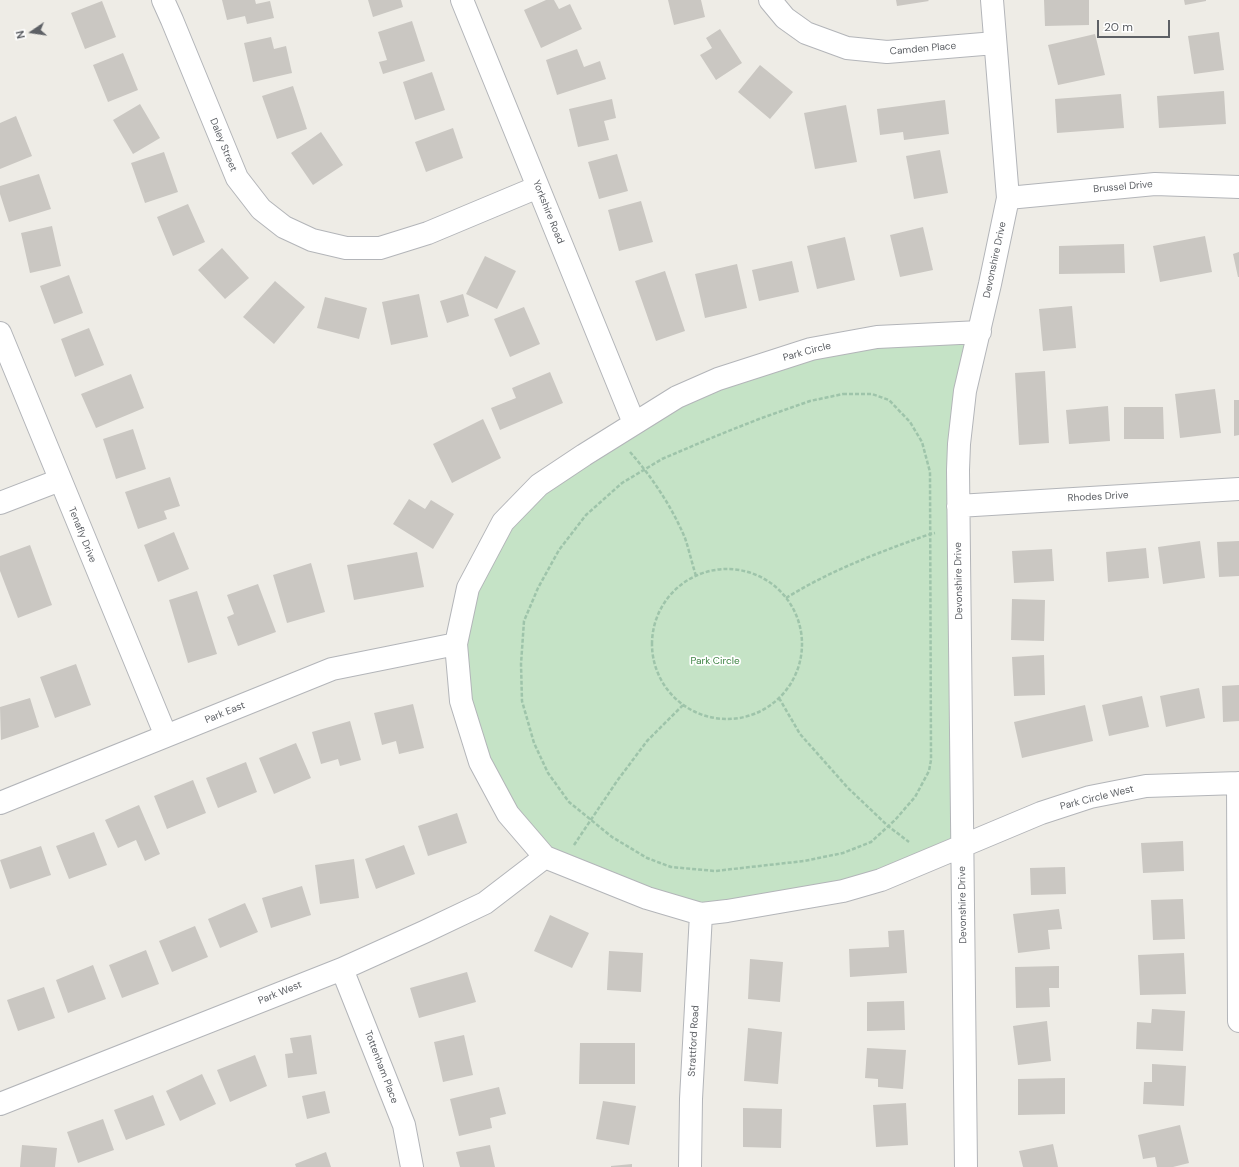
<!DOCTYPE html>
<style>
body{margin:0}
#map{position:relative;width:1239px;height:1167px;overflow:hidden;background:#eeece6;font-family:"DM Sans",sans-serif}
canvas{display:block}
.north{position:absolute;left:12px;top:12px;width:40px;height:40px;-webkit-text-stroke:3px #fff;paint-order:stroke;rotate:257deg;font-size:11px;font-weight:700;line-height:16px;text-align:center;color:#5d6065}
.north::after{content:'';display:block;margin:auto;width:14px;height:18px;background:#5d6065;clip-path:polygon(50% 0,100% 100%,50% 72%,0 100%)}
.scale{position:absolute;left:1097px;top:20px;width:73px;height:18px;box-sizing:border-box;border:2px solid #5d6065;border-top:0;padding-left:5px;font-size:12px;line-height:14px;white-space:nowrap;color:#5d6065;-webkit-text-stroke:3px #fff;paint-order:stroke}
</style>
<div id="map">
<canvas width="1239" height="1167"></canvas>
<div class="north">N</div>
<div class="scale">20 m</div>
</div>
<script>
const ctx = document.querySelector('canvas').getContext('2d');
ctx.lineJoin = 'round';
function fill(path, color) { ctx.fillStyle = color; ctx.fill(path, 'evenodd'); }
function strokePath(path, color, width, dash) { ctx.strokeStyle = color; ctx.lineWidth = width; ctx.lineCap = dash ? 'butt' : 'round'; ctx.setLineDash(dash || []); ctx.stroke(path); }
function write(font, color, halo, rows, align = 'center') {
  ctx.font = font + ' "DM Sans",sans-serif'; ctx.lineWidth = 3.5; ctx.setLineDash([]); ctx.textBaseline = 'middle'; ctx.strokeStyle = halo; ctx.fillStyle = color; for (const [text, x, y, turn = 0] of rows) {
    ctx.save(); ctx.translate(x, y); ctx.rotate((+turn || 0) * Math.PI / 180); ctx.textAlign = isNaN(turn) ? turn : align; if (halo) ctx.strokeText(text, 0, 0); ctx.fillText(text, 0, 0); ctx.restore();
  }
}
fill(new Path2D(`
 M980 332 963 399 962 847 881 880 727 911 545 857 508 814 461 701 468 588 503 522 634 423 811 349Z`), '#c5e3c6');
fill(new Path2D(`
 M222 0H255L256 4 270 1 274 18 247 24 245 16 227 20Z
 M368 0H401L403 7 373 17Z
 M546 0H554L559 9 570 4 582 29 541 48 524 10Z
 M668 0H701L705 17 674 25Z
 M896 0H928L929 1 897 6Z
 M1044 0H1089V25L1045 26Z
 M1184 0H1206V1L1185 5Z
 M102 1 116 37 85 49 71 13Z
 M412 21 425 61 383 74 379 62 387 60 378 32Z
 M720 29 742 63 716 80 700 55 712 48 706 38Z
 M1219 32 1224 70 1194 74 1188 36Z
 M1095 34 1105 75 1058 85 1048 45Z
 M271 37 274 49 286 46 292 73 253 82 244 43Z
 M577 49 584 67 600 61 606 79 557 95 546 60Z
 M123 53 138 90 108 102 93 65Z
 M760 65 793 92 770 119 738 92Z
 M432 72 445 110 415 120 403 82Z
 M293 86 307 129 277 139 262 96Z
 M1224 91 1226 124 1159 128 1157 96Z
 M1121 94 1124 128 1057 133 1055 99Z
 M612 99 616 118 604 121 609 140 578 147 569 109Z
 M945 100 949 134 904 140 903 132 880 135 877 109Z
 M140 104 160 138 133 154 113 120Z
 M846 105 857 162 815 169 804 113Z
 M16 116 32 156 0 169V123Z
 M453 128 463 158 426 172 415 142Z
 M321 132 343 165 313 185 291 153Z
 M940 150 948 193 914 199 906 156Z
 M164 152 178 192 145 203 131 163Z
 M617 154 628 191 599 199 588 162Z
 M39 174 51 209 9 222 0 194V186Z
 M641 201 653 242 619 251 608 210Z
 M188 204 205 242 173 256 157 217Z
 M52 226 61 266 30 273 21 233Z
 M923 227 933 270 900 277 890 235Z
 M1205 236 1212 272 1160 282 1153 246Z
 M845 237 855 280 817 289 807 246Z
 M1124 244 1125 273 1059 274V246Z
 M222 248 249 278 225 299 198 270Z
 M1239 252V277H1238L1233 254Z
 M485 256 516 271 497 309 466 294Z
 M792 261 799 292 759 301 752 270Z
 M737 264 747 308 705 318 695 274Z
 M665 271 685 331 656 341 635 281Z
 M69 275 83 313 54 324 40 286Z
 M275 281 305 307 274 344 243 317Z
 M419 294 428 337 391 345 382 302Z
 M463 294 469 316 447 323 440 301Z
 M325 297 367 308 359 339 317 328Z
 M1072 306 1076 348 1043 351 1039 309Z
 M524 307 540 344 510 357 494 319Z
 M89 328 104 365 75 377 61 339Z
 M1045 371 1049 443 1019 445 1015 373Z
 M550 372 563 403 500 430 491 408 516 398 512 388Z
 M131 374 144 408 96 428 81 394Z
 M1215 389 1221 433 1180 438 1175 394Z
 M1234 400H1239V435L1234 436Z
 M1108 406 1110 441 1069 444 1066 410Z
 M1124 407H1163L1164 439H1124Z
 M483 419 501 458 452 483 433 444Z
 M133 429 146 469 116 479 103 439Z
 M170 477 180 506 164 511 167 519 138 529 125 492Z
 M409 499 425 509 431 500 454 514 433 549 393 524Z
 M174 532 189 569 158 582 144 545Z
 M1200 541 1205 578 1163 584 1158 547Z
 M1239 541V576L1219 577 1217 542Z
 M30 545 52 605 18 618 0 571V556Z
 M1146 548 1149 578 1108 582 1106 552Z
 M1052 549 1054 581 1014 583 1012 551Z
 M417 552 424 587 354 600 347 565Z
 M311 563 325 612 287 623 273 575Z
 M258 584 276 632 238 646 227 617 234 614 227 595Z
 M197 591 217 654 188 663 169 600Z
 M1012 599 1045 600 1044 641 1011 640Z
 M1044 655 1045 695 1014 696 1012 657Z
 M76 664 91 705 55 718 40 677Z
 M1239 685V721L1223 722 1222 686Z
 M1199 688 1205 718 1166 727 1160 696Z
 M1142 696 1149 727 1109 736 1102 705Z
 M30 698 39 727 1 740 0 707Z
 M413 704 424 748 399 754 396 741 382 745 374 713Z
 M1085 705 1093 741 1022 758 1014 722Z
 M350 721 361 760 340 766 338 759 321 764 312 732Z
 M296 743 311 778 274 794 259 758Z
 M246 762 257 792 218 808 206 778Z
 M193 780 206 813 167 829 154 796Z
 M139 805 160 854 145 861 136 840 118 848 105 820Z
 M457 813 467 843 428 856 418 826Z
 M94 832 107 865 69 879 56 846Z
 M1183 841 1184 871 1143 873 1141 843Z
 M404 845 415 874 376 889 365 859Z
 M41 846 51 875 10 889 0 860Z
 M354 859 359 898 320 904 315 865Z
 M1065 867 1066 894 1031 895 1030 868Z
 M302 886 311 915 271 928 262 898Z
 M1183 899 1185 939 1153 940 1151 900Z
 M245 903 258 932 220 948 208 919Z
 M1059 909 1062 929 1048 930 1050 949 1018 953 1013 914Z
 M550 915 589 933 572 968 534 951Z
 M195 926 208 957 172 972 159 941Z
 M904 930 907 973 850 977 849 949 889 947 888 931Z
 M146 950 159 984 122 998 109 965Z
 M609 951 643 953 641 992 607 990Z
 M1184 953 1186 994 1140 995 1138 955Z
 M750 959 783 962 780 1002 748 999Z
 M93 965 106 999 68 1013 56 980Z
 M1059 966V988H1049L1050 1007 1016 1008 1015 967Z
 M467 972 476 1002 419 1018 410 988Z
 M44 987 55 1018 18 1031 7 1000Z
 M904 1001 905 1030 867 1031V1002Z
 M1152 1009 1185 1011 1183 1051 1136 1049 1137 1022 1151 1023Z
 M1047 1021 1051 1061 1018 1065 1013 1026Z
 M748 1028 782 1032 778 1084 744 1081Z
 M311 1035 317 1074 288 1078 285 1054 293 1053 290 1038Z
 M464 1035 473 1075 443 1082 434 1042Z
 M580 1043H635V1084H579Z
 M867 1048 906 1050 903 1089 878 1087V1079L865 1078Z
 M255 1055 267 1086 230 1102 217 1070Z
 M1152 1064 1186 1066 1184 1106 1143 1104 1144 1082H1152Z
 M202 1074 216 1104 180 1121 166 1091Z
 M1065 1078V1114L1018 1115V1079Z
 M499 1087 506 1114 490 1118 492 1128 459 1136 450 1099Z
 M325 1091 330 1113 307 1119 302 1096Z
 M153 1095 165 1125 126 1140 114 1110Z
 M603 1101 636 1106 629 1145 596 1139Z
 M906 1103 908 1145 876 1147 873 1105Z
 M743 1108 782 1109 781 1148 743 1147Z
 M103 1119 114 1150 78 1163 67 1132Z
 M1180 1125 1189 1163 1173 1167H1157L1155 1157 1143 1159 1138 1135Z
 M1053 1144 1058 1167H1023L1019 1151Z
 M22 1145 57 1148 55 1167H20Z
 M490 1145 495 1167H460L456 1152Z
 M326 1152 331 1167H296L295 1164Z
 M632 1164V1167H611V1166Z`), '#cac7c2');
const minor = new Path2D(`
 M163 0 172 20 237 178 261 209 284 227 312 240 346 248H380L428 233 538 187
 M462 0 634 423
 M770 0 785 18 806 33 847 48 887 52 995 43
 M1008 198 1155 184 1239 187
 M980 332 877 337 811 349 718 379 677 397 584 455 539 485 503 522 468 588 456 644 461 701 480 762 508 814 545 857 647 898 701 914 727 911 843 891 881 880 1041 813 1090 797 1146 786 1239 783
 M0 333 166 736
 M0 503 60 480
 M958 506 1239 489
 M1238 783 1239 1021
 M0 803 332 669 456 644
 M342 969 404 1125 412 1167
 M0 1104 342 969 424 932 485 903 545 857
 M690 1167 691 1099 701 914
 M966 1167 958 470 959 444 965 391 990 284 1008 198 992 0`);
strokePath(minor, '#b3b5b9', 24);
strokePath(new Path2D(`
 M843 394H872L889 400 910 422 922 442 930 472 931 760 929 771 915 797 895 820 871 842 843 853 804 861 715 871 671 867 647 858 612 837 569 802 548 773 534 743 522 701 521 664 524 621 538 588 559 550 586 515 622 483 662 459 716 436 759 419 810 401Z
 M630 452C652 477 672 507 685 538 689 550 692 563 696 576
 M652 644a75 75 0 1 1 150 0a75 75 0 1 1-150 0Z
 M786 598C831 570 880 552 930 534L935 533
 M779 698 800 734 848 788 888 826 909 842
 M574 845 617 781 647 741 683 705`), '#9ec4aa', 2.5, [4, 2]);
strokePath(minor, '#fff', 22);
write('10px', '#5d6065', '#fff', [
 ["Camden Place",923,49,-5],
 ["Daley Street",223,145,68],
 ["Brussel Drive",1123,187,-5],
 ["Yorkshire Road",548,212,68],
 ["Devonshire Drive",995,260,-78],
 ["Park Circle",807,352,-15],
 ["Rhodes Drive",1098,497,-3],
 ["Tenafly Drive",82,535,68],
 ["Devonshire Drive",959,581,-91],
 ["Park East",225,713,-22],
 ["Park Circle West",1097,798,-14],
 ["Devonshire Drive",963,905,-91],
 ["Park West",280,993,-22],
 ["Strattford Road",694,1041,-87],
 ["Tottenham Place",381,1067,69]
]);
write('10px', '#3e8343', '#fff', [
 ["Park Circle",715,661]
]);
</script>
